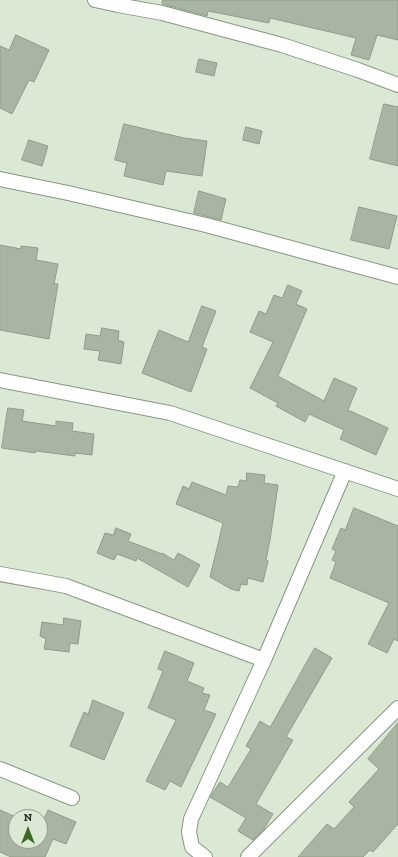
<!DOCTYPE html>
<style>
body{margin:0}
#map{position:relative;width:398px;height:857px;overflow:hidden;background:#dae8d4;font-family:"Zilla Slab",serif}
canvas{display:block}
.north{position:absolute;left:8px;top:809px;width:40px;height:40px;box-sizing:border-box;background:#dae8d4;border:1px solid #939e8e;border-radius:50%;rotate:0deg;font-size:11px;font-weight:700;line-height:16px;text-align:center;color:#292e26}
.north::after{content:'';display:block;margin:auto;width:14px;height:18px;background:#3c6826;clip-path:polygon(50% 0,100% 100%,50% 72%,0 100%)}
</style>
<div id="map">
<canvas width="398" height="857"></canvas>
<div class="north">N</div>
</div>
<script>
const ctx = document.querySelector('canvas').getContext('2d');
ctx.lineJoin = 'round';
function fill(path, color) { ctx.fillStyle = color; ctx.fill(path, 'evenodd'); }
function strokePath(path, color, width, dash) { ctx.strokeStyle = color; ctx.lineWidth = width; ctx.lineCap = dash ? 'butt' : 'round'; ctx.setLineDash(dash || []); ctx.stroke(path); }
const building = new Path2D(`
 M163 0H398V40L377 35 369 60 351 55 356 38 270 18 269 23 208 11 207 16 162 4Z
 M16 35 49 50 34 82 29 80 12 114 0 108V46L9 50Z
 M199 59 217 63 214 76 196 72Z
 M384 104 398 107V166L370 159Z
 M124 124 184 138 207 141 202 176 166 171 163 185 124 176 127 163 115 160Z
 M246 127 262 131 259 144 243 140Z
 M29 140 48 146 42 166 22 160Z
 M199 191 226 199 221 220 194 213Z
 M359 207 397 216 389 249 351 240Z
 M0 245 21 249V246L38 248 36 260 58 264 54 284H58L49 339 0 330Z
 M288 285 302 291 296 304 307 309 282 367 278 376 324 401 334 378 357 388 348 410 388 428 376 455 340 439 344 430 309 414 305 422 276 406 278 403 250 388 273 342 250 332 259 311 266 314 274 295 282 298Z
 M202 306 216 311 202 347 207 349 191 392 142 373 159 330 188 342Z
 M102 328 119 331 118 340 124 342 121 364 98 360 100 351 84 349 86 334 100 336Z
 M8 408 24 410 22 421 56 426V421L73 423 72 431 94 434 92 455 75 453V456L36 451 35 453 2 448Z
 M247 473 265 475 264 483 278 485 270 540 266 560 268 561 263 582 248 578 247 585 241 584 239 591 231 589 210 577 223 523 176 504 183 486 189 489 192 482 226 495 228 486 238 487 240 480 246 481Z
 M354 508 398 526V641L394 639 387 653 368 644 389 603 330 578 336 562 332 560 336 551 332 549 341 528 345 530Z
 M116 528 131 534 128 541 162 554V553L174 560 178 553 200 565 188 587 137 558 136 561 117 554 114 560 97 553 105 533 113 535Z
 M64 618 81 621 78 644 70 643 69 652 44 649 46 639 40 636 42 622 63 625Z
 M315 648 332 658 286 737 293 740 256 804 273 814 264 829 253 840 238 831 246 818 210 797 220 782 228 787 251 749 246 746 260 721 270 727Z
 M165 651 194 663 187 681 204 688 202 693 210 695 204 710 216 714 210 727 181 787 170 781 165 790 146 781 176 720 148 708 163 671 158 669Z
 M93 700 124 713 104 760 70 746 84 712 88 714Z
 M398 723V824L373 852 370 850 363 857H298L327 824 334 829 354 807 349 802 379 769 368 759Z
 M0 810 16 817V841H40V828L48 810 76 822 66 844 53 839 45 857H11L0 852Z`);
fill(building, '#a8b5a2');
strokePath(building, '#8f9c89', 1);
const minor = new Path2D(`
 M95 0 118 5 162 13 282 45 358 70 398 85
 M0 179 68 193 206 225 398 277
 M0 380 170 413 398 489
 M0 574 66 586 264 660
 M0 769 72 798
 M205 857 192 847 189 832 191 819 264 660 345 471
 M248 857 398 708`);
strokePath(minor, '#899684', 16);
strokePath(minor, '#fff', 14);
</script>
